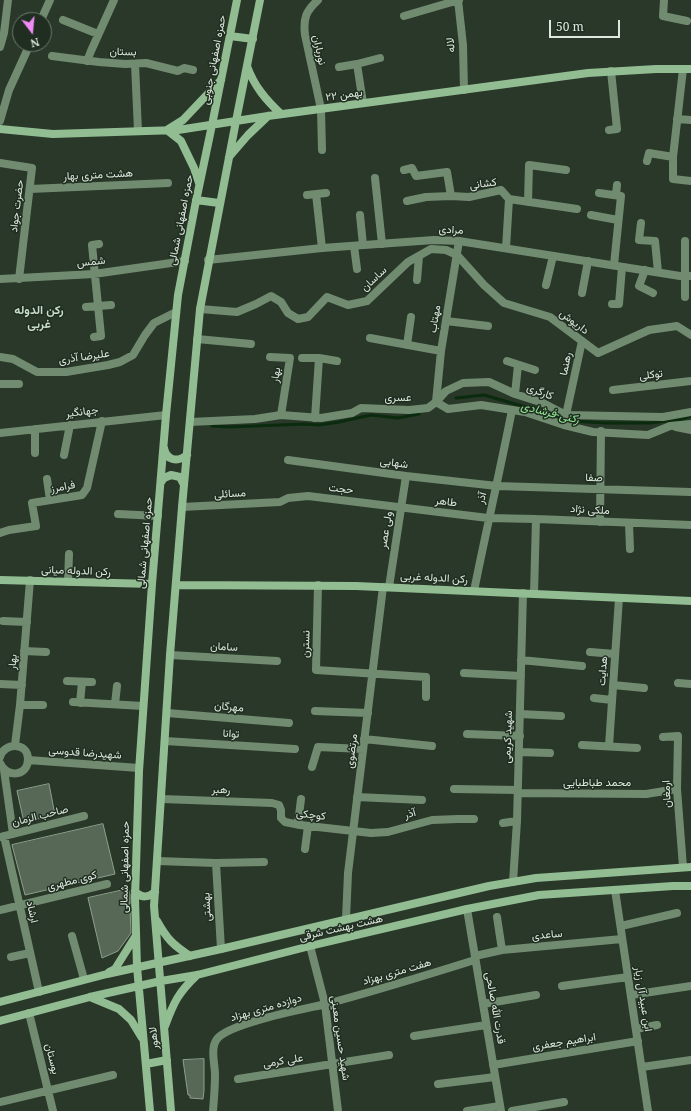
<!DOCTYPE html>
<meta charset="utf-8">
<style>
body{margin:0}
#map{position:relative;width:691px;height:1111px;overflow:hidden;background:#293829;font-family:"Noto Serif",serif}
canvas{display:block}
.north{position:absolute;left:12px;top:12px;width:40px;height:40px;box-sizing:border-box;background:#1f2e20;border:1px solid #6b786c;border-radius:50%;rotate:164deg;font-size:11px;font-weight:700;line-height:16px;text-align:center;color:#dee8de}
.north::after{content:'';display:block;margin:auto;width:14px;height:18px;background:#f08bf6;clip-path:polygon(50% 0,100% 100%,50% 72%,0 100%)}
.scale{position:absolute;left:549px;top:20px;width:71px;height:18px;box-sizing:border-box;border:2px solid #dee8de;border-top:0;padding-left:5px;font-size:12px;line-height:14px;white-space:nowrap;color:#dee8de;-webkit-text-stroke:3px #1f2e20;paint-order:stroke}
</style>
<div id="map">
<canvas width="691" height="1111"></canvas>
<div class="north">N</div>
<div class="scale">50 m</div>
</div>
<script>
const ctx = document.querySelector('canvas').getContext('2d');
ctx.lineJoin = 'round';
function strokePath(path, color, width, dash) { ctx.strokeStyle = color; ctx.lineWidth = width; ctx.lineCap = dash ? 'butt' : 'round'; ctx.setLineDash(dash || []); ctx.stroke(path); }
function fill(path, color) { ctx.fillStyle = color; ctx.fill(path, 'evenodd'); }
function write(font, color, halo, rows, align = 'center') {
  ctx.font = font + ' "Noto Serif",Vazirmatn,serif'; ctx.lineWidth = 3; ctx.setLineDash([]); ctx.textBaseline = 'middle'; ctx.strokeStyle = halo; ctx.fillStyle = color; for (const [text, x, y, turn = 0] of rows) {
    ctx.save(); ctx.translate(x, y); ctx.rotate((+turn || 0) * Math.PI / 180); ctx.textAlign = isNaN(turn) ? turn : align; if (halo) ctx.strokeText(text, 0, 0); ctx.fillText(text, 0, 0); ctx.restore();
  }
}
strokePath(new Path2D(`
 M456 398 484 395 574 421 604 423H650L683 419 691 416
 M212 426 229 427 305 424 319 425 339 422 371 415 398 418 419 414`), '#0a2b0d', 3);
const building = new Path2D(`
 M49 784 55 815 24 822 17 791Z
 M103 824 115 874 25 895 12 845Z
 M128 889 130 894V904L127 905 130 908 131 933 118 951 102 958 88 898Z
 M204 1059V1091L203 1099 190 1098V1095H188L183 1060Z`);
fill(building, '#576857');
strokePath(building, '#8d9f8d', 1);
strokePath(new Path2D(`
 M458 0 463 45 464 90
 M664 0 663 16 687 21
 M404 16 459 0
 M41 20 50 0
 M63 20 98 34
 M0 47 4 33 8 0
 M52 56 99 62 125 64 146 63 178 71 184 68 193 70
 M87 61 91 51 114 0
 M135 64 138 131
 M357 64 363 103
 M339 67 357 64 380 58
 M683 69 673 157V179L691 181
 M321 109 322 150
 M677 119 691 120
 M0 121 9 90 30 44
 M609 130 617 129 611 71
 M647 161 649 153 673 157
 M0 163 32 168 19 279
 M404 170 412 168 416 176 447 172 451 196
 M375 178 382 244
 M30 189 168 183
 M599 193 621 196 614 265
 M316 194 322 248
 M307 195 326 193
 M616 195 617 185
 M509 199 577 209
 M407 201 426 197 451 196 469 197 501 190 509 199 506 248
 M528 202 529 165 566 170
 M360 215 363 245
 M591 215 618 220
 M641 223 639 240 655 241 658 272
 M354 246 357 269
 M645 270 639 286 653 293
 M0 279 94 274 185 261
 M417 280 419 256
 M546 285 553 256
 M582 293 588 261
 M685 297V241
 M612 304H619L622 267
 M86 307 111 305
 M200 309 237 312 256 304 271 296 281 302 288 313 298 319 308 317 327 297 348 305 367 301 408 262 431 249 446 250 457 255 484 285 504 303 550 317 598 353 649 330 677 326 691 335
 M446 321 488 326
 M94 337 101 336 92 245 99 244
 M370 338 441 351
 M197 339 251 344
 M407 345 411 317
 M0 357 13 359 37 372H66L108 365 120 362 133 355 145 335 154 323 176 312
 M270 357 290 358 281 415
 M302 358H319L337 361
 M507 361 535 370
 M0 384H19
 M613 390 691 381
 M515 394 518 365
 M436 402 446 391 463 383 489 382 515 394 543 403 566 415 663 417 691 412
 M436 402 441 351 459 241
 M566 415 582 341
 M315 418 319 358
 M676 427 691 430
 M35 429V453
 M0 433 166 415
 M64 455 70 425
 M288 460 406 476 497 486 691 492
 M47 479 50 500
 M182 507 280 502 288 498 308 496 488 518 536 519 691 525
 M118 514 158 516
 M600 522 601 431
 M629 523 630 549
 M0 533 9 530 36 526 32 503 82 495 87 488 102 421
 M68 582 69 554
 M318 585 316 670 426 677V697
 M389 587 406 476
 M474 591C486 531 500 471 512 410
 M534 594 536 519
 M3 621 27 622
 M24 651 46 652
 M590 652 615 654
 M170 655 277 661
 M521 660 582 666
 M464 673 521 676
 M67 681 92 682
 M678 683 691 684
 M0 684 22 685
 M613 685 644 688
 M594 698 612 700
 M73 702 143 706
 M80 703 82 682
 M115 704 117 686
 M20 705H43
 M315 711 368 713
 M167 713 289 723
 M520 714 561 716
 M467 734 520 736
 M663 737 678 736 677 789 683 867
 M364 739 432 746
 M165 741 295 749
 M15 745 20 705 30 580
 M582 745 637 748
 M609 746 619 598
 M519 752 550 753
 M0 757C4 742 28 742 28 759 28 777 6 778 0 763
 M28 760 139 768
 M312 767 318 747 363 749
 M4 770 13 834
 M454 789 518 790
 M518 793 646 794 677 789
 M357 797 422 800
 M162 799 272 803 279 805 281 810V818L285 822 300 825 371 833 388 832 432 820 458 819H474
 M503 823 517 821
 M298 824 301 799
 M4 836 39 992
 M0 837 84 816
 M305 849 308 826
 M157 861 216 863 264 862
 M216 863 221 949
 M513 882 517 821 523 593
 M615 890 648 1111
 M467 909 501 1111
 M0 910 107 884
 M497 917 502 950
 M346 919 348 873 383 587
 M621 926 677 913
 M72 936 84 979
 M310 946 325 1004 338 1111
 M475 956 502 950 622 939
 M11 957 30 953
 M562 986 628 977
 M631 995 691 986
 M483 1004 536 995
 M29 1013 53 1111
 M636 1029 657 1025
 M414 1036 486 1025
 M493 1065 638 1041
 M642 1067 691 1060
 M238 1079 389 1055
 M438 1084 495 1077
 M0 1102 113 1075
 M213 1111C214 1099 215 1087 215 1075 215 1064 210 1048 217 1039 229 1023 305 1009 326 1004 376 991 426 975 475 960
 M467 1111 500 1106
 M512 1111 564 1102`), '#718b71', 8);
strokePath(new Path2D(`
 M318 0C306 11 303 18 305 35L321 109
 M208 260 322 248 434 240 459 241 680 276H691
 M190 422 255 419 281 415 321 418 352 413 361 408 409 410 428 408 436 402 448 409 481 405 525 412 564 425 593 432 648 435 670 426 691 424`), '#718b71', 8);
strokePath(new Path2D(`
 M230 36 253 39
 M247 66C254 86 266 100 281 114
 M0 129 53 134 178 130 268 116 588 73 656 69H691
 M167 130 183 120 221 80
 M167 130 181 141 194 168 199 183
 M229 157 248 135 268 116
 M196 200 219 203
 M164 448C166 460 177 463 187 455
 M161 482 164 478 171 475 180 477 184 485
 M0 580 152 584
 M176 585 356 586 691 601
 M135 891C141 899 149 897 155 892
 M157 921C167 939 173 945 190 956
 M109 972 115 969 135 937
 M90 997 119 1009 131 1020 142 1038
 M0 1002 107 974 221 949 489 886 536 878 691 867
 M0 1021 90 997 161 981 197 975 310 946 467 909 539 895 673 886H691
 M165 1026C174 1002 178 993 197 975
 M146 1064 167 1060
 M150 1111 137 967 135 898 139 771 152 584 166 415 178 295 195 206 212 125 237 0
 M171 1111 154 906 170 655 182 507 200 309 236 121 260 0`), '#92bd93', 8);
write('11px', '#dee8de', '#1f2e20', [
 ["لاله",451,45,-94],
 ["نورباران",319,50,78],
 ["بستان",123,52,1],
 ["حمزه اصفهانی جنوبی",214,60,-79],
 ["۲۲ بهمن",344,95,-8],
 ["هشت متری بهار",98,175,-3],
 ["کشانی",483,184,-8],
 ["حضرت جواد",17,206,-83],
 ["حمزه اصفهانی شمالی",181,220,-79],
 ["مرادی",451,230,3],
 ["شمس",91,262,-6],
 ["ساسان",374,279,-43],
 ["مهتاب",435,319,-81],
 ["داریوش",574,322,37],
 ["علیرضا آذری",84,357,-8],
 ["رهنما",566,364,-78],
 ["بهار",276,375,-81],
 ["توکلی",651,375,-7],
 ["کارگری",540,392,21],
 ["عسری",398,398],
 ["جهانگیر",82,412,-7],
 ["شهابی",394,463,8],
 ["صفا",594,478,1],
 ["فرامرز",63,487,-10],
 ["حجت",341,489,6],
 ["مسائلی",230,494,-3],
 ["آذر",482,498,-75],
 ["طاهر",446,502,7],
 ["ملکی نژاد",590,510,3],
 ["ولی عصر",386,530,-81],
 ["حمزه اصفهانی شمالی",145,543,-85],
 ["رکن الدوله میانی",76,571,2],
 ["رکن الدوله غربی",434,578,3],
 ["نسترن",306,644,-88],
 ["سامان",224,647,3],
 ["بهار",13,662,-85],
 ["هدایت",603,671,-86],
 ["مهرگان",229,707,5],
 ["توانا",231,734,3],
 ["شهید کریمی",508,737,-88],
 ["مرتضوی",352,751,-83],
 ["شهیدرضا قدوسی",85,753,4],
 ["محمد طباطبایی",597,783],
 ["رهبر",221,790,2],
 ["ارمغان",667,794,-93],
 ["آذر",410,814,-16],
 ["کوچکی",311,815,7],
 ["صاحب الزمان",40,816,-14],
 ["حمزه اصفهانی شمالی",125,867,-89],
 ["کوی مطهری",72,881,-14],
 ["بهشتی",207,907,-93],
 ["ارشاد",32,912,77],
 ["هشت بهشت شرقی",341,928,-13],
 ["ساعدی",547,935,-5],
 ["هفت متری بهزاد",397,972,-16],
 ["ابن عبید آل زیار",643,999,81],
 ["دوازده متری بهزاد",266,1008,-16],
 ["قدرت الله صالحی",495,1008,80],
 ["لاهور",154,1038,-95],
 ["شهید حسین معینی",340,1038,82],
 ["ابراهیم جعفری",564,1042,-9],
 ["بوستان",52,1059,76],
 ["علی کرمی",283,1061,-9]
]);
write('bold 12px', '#caddca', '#1f2e20', [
 ["رکن الدوله",39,311],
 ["غربی",39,325]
]);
write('italic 12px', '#90e593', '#1f2e20', [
 ["رکنی-فرشادی",550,413,14]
]);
</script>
